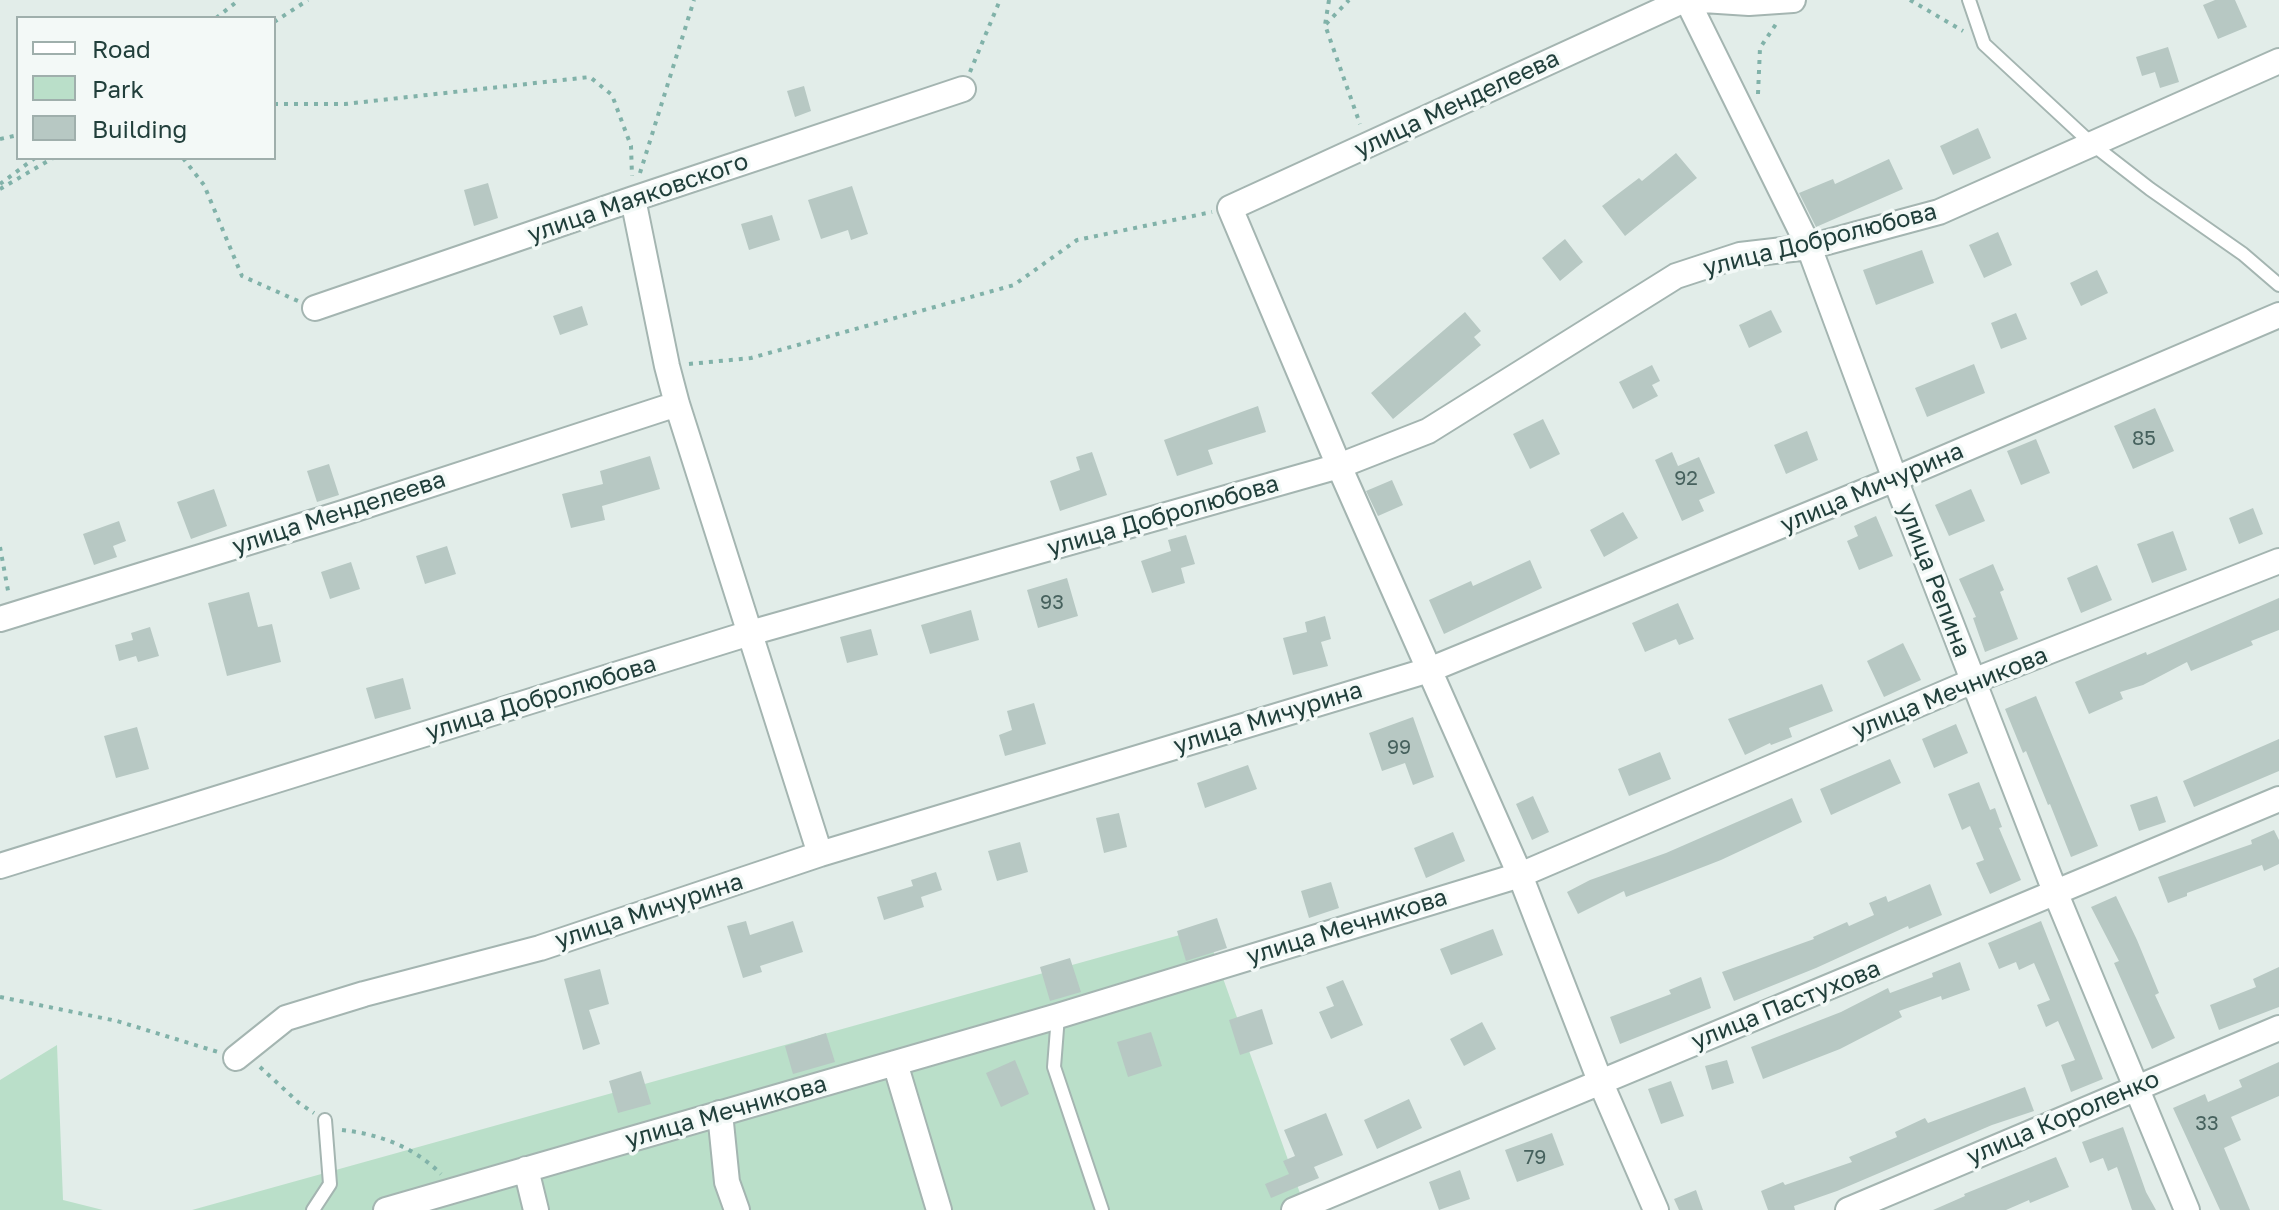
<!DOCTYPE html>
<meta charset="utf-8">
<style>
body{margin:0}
#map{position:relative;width:2279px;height:1210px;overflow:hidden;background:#e2ede9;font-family:"Golos Text",sans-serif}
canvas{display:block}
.legend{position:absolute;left:16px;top:16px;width:260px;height:144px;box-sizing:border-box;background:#f3f9f7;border:2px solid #9fafac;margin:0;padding:10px 14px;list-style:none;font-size:24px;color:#213f3b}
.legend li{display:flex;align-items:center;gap:16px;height:40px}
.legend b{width:40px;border:2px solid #9fafac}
</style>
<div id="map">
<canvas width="2279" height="1210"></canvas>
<ul class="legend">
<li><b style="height:10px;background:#fff"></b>Road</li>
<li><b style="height:22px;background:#badfc9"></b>Park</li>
<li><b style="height:22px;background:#b7c8c3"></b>Building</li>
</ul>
</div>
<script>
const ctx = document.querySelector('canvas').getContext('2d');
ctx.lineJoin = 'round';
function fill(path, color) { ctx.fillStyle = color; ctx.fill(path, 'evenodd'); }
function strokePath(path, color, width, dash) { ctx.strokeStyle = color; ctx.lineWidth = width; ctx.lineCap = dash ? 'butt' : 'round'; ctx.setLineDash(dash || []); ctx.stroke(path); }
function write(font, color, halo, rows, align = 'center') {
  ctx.font = font + ' "Golos Text",sans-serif'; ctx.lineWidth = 7; ctx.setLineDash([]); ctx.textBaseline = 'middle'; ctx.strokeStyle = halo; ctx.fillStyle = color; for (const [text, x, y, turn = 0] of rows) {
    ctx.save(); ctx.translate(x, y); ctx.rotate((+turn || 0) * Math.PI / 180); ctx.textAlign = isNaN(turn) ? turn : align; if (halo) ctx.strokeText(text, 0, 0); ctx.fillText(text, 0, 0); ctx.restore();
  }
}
fill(new Path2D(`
 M1205 928 1306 1210H192Z
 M57 1045 63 1200 103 1210H0V1080Z`), '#badfc9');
fill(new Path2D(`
 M2215 0H2235L2247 27 2218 39 2203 5Z
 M2168 47 2179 82 2160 88 2155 72 2142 76 2136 57Z
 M804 86 811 111 795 117 787 91Z
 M1978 128 1991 158 1953 175 1940 146Z
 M1676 153 1697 178 1625 236 1602 206 1639 178 1642 181Z
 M1889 159 1903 189 1816 227 1799 193 1833 179 1835 184Z
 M488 183 498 218 474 226 464 190Z
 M852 186 868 234 851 240 848 230 821 239 808 200Z
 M772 215 780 240 749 250 741 224Z
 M1998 232 2012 265 1984 278 1969 245Z
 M1565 239 1583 262 1560 281 1542 258Z
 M1922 250 1934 283 1876 305 1863 270Z
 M2097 270 2108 293 2081 306 2070 283Z
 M582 306 588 325 560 335 553 316Z
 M1771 310 1782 332 1749 348 1739 325Z
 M1465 312 1481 331 1474 337 1481 345 1393 419 1371 393Z
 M2016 313 2027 339 2001 349 1991 323Z
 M1974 364 1985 393 1927 417 1915 388Z
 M1652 365 1660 381 1652 385 1658 396 1633 409 1619 382Z
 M1258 406 1266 432 1208 450 1213 464 1177 476 1164 440Z
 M2155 408 2174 451 2133 469 2114 426Z
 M1543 419 1560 454 1530 469 1513 434Z
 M1807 431 1818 460 1786 474 1774 445Z
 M2036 439 2050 473 2021 485 2007 451Z
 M1092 452 1107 495 1060 511 1050 481 1080 470 1076 457Z
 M1672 452 1678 466 1699 457 1715 493 1699 500 1704 511 1682 521 1655 460Z
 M650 456 660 489 602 506 605 520 571 528 562 494 603 484 600 471Z
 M329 464 339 495 317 502 307 471Z
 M1392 480 1403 505 1378 516 1366 491Z
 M214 489 227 526 191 539 177 502Z
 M1971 489 1985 521 1949 536 1935 505Z
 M2253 508 2263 534 2239 544 2229 518Z
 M1623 512 1638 538 1604 557 1590 530Z
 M1876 516 1893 556 1859 570 1847 541 1858 536 1854 526Z
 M119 521 126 541 113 546 117 557 94 565 83 534Z
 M2173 531 2187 570 2152 583 2137 544Z
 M1186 535 1195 564 1181 568 1185 583 1152 593 1141 561 1171 551 1168 540Z
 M447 546 456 574 425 584 416 556Z
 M1530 560 1542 588 1444 634 1429 600 1471 581 1473 586Z
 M351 562 360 589 330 599 321 572Z
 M1993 564 2004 590 2000 592 2018 639 1985 652 1973 618 1976 617 1959 579Z
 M2097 565 2112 600 2081 613 2067 578Z
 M1067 578 1078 616 1038 628 1027 590Z
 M249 592 258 627 272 624 281 662 227 676 208 603Z
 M2279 598V630L2251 641 2253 645 2191 671 2187 662 2143 685 2120 692 2123 699 2089 714 2075 682 2146 652 2147 655Z
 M1678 603 1694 639 1679 645 1676 639 1645 652 1632 623Z
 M971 610 979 640 930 654 921 625Z
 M1325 616 1331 639 1321 642 1328 666 1293 675 1283 638 1307 632 1305 622Z
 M150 627 159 656 138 662 136 656 119 661 115 645 133 640 131 633Z
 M871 629 878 655 847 663 840 637Z
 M1903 643 1921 680 1884 697 1867 661Z
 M403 678 411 709 375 719 366 688Z
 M1822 684 1833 711 1789 728 1792 737 1771 745 1770 743 1745 755 1728 719Z
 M2036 696 2098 846 2071 857 2050 804 2048 805 2026 751 2023 753 2005 709Z
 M1034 703 1046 744 1005 756 999 735 1012 730 1007 711Z
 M1413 717 1434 777 1413 785 1405 763 1382 771 1369 733Z
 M1956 724 1968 753 1934 768 1922 739Z
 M137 727 149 769 116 778 104 736Z
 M2279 739V771L2194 807 2183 781Z
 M1660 752 1671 779 1629 796 1618 769Z
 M1890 759 1901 783 1831 815 1820 789Z
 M1248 765 1257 789 1205 808 1197 783Z
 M1979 782 1990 810 1995 808 2002 827 1999 828 2021 880 1990 894 1976 863 1984 860 1970 826 1962 830 1948 794Z
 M1533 796 1549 832 1532 840 1516 804Z
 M2157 796 2166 822 2139 831 2130 805Z
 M1792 798 1802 822 1721 860 1626 897 1624 891 1578 914 1567 892 1590 880 1666 853Z
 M1119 813 1127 847 1104 853 1096 818Z
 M2274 830 2279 840V864L2264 871 2262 865 2187 893V896L2168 903 2158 877 2252 844 2251 840Z
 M1453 832 1465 861 1426 878 1414 848Z
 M1020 842 1028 872 997 881 988 851Z
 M936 872 942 890 921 897 924 907 884 920 877 897 913 886 911 880Z
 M1331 882 1339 908 1309 918 1301 891Z
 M1930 884 1942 915 1909 929 1908 926 1816 968 1734 1001 1722 972 1814 939 1813 937 1847 922 1849 926 1874 915 1869 903 1886 896 1888 902Z
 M2116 896 2137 940 2159 993 2155 995 2175 1038 2152 1049 2114 963 2119 961 2091 907Z
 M1217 918 1227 948 1186 961 1177 931Z
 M746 921 750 935 793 921 803 952 760 966 762 972 743 978 727 926Z
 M2041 921 2103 1079 2071 1092 2061 1065 2075 1060 2058 1021 2046 1027 2037 1005 2050 1000 2034 963 2019 970 2016 962 1999 969 1988 943Z
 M1493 929 1503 955 1451 975 1440 949Z
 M1070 958 1081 992 1050 1001 1040 967Z
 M1960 962 1970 990 1942 1000 1941 996 1899 1011 1902 1017 1840 1049 1763 1079 1751 1047 1841 1012 1888 988 1890 993 1933 977 1932 973Z
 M2279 967V1007L2219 1030 2210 1005 2256 987 2253 979Z
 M600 969 609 1004 589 1010 600 1044 583 1050 564 979Z
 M1701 977 1711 1008 1620 1044 1610 1017 1671 994 1669 990Z
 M1343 980 1363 1025 1331 1039 1319 1012 1334 1006 1326 987Z
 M1262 1009 1273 1044 1240 1055 1229 1020Z
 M1482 1022 1496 1049 1464 1066 1450 1039Z
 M1151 1032 1162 1066 1128 1077 1117 1042Z
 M826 1033 835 1062 793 1074 785 1046Z
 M1015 1060 1029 1094 1001 1107 986 1073Z
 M1727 1060 1734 1083 1712 1090 1705 1066Z
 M2279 1062V1096L2231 1117 2241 1140 2224 1148 2250 1210H2220L2173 1108 2205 1094 2208 1102 2242 1087 2239 1080Z
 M641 1071 651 1104 618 1113 609 1081Z
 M1671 1081 1684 1116 1661 1124 1648 1089Z
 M2025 1087 2034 1111 1992 1125 1837 1191 1794 1206 1795 1210H1768L1761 1191 1783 1182 1785 1185 1852 1162 1849 1157 1897 1137 1895 1132 1925 1118 1928 1123Z
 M1409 1099 1422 1128 1377 1149 1364 1120Z
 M1326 1113 1343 1155 1314 1167 1319 1178 1271 1198 1265 1184 1289 1174 1283 1161 1295 1156 1284 1130Z
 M2123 1127 2146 1192 2156 1210H2132L2117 1167 2108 1171 2103 1158 2090 1163 2082 1142Z
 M1552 1133 1564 1165 1517 1182 1505 1150Z
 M2056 1157 2069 1187 2030 1203 2029 1200 2006 1210H1933L1965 1196 1964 1194Z
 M1460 1170 1470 1199 1439 1210 1429 1182Z
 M1696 1190 1703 1210H1679L1674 1199Z`), '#b7c8c3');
const lane = new Path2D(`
 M1969 0 1984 44 2092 144 2150 189 2243 254 2279 285
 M1058 1016 1054 1067 1102 1210
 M313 1210 330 1184 325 1120`);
const street = new Path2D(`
 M1687 0 1809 247 1895 479 2056 894 2187 1210
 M1703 0 1749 3 1793 0
 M633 199 667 366 677 404 820 854
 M315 308 633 199 963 89
 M0 619 343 513 677 404
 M0 866 750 633 1339 466 1428 431 1676 276 1740 255 1809 247 1939 212 2279 61
 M236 1058 286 1018 364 994 540 948 820 854 1429 670 1895 479 2279 315
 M895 1063 939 1210
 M720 1113 727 1182 737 1210
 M526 1169 536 1210
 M386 1210 1058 1016 1520 875 1973 681 2279 561
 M1294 1210 2279 799
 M1656 1210 1600 1081 1520 875 1339 466 1230 208 1684 0
 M1848 1210 2279 1028`);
strokePath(lane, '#a4b5b1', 16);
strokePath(street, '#a4b5b1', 28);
strokePath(new Path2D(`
 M1329 0 1325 25 1360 124
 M1910 0 1963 31
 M216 18 239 0
 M274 22 308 0
 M1326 24 1349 0
 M970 72 1000 0
 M1758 94 1760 48 1776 24
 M274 104H345L590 77 612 95 631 146 632 176
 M0 139 18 135
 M183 158 204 185 242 276 298 301
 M640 173 694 0
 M0 184 35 158
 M0 189 53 158
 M689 364 751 358 1014 285 1077 240 1212 212
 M0 547 9 596
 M0 997 117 1021 218 1052
 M260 1067 299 1103 314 1113
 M342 1130C379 1134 414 1147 441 1174`), '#81b2a9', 4, [4, 6]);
strokePath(lane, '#fff', 12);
strokePath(street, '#fff', 24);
write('20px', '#46615d', null, [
 ["85",2144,439],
 ["92",1686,479],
 ["93",1052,603],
 ["99",1399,748],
 ["33",2207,1124],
 ["79",1535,1158]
]);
write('24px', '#213f3b', '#f3f9f7', [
 ["улица Менделеева",1457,104,-25],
 ["улица Маяковского",638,198,-19],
 ["улица Добролюбова",1820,240,-14],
 ["улица Мичурина",1872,488,-23],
 ["улица Менделеева",339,513,-18],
 ["улица Добролюбова",1163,516,-16],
 ["улица Репина",1934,580,69],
 ["улица Мечникова",1950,693,-22],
 ["улица Добролюбова",541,698,-17],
 ["улица Мичурина",1268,718,-17],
 ["улица Мичурина",649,911,-18],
 ["улица Мечникова",1347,927,-17],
 ["улица Пастухова",1786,1005,-22],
 ["улица Мечникова",726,1112,-16],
 ["улица Короленко",2063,1118,-23]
]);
</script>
